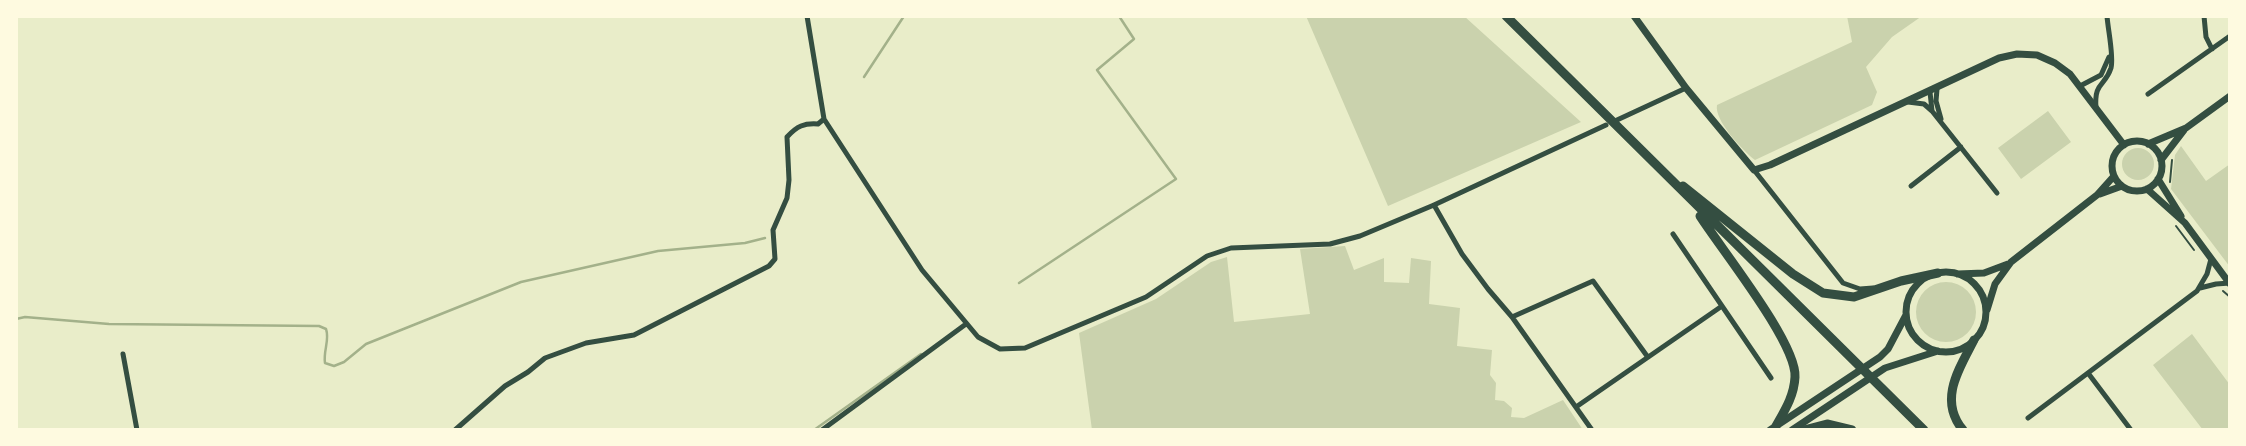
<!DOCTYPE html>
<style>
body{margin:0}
#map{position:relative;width:2246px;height:446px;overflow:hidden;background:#e9edc9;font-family:Inter,sans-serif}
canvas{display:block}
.frame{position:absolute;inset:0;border:18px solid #fefae0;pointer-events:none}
</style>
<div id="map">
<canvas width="2246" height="446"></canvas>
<div class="frame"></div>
</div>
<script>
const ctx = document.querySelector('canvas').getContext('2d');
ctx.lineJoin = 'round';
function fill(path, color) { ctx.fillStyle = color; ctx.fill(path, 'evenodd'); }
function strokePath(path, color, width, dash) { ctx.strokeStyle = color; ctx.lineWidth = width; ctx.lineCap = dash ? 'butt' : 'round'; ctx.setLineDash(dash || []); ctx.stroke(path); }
fill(new Path2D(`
 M1306 16H1464L1581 122 1388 206Z
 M1847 16H1922L1892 37 1866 67 1877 92 1872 105 1755 160C1742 150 1714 120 1717 105L1852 42Z
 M2048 111 2071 142 2021 179 1998 148Z
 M2181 146 2206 181 2230 164V267L2171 189 2175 155Z
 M2122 164a16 16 0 1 1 32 0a16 16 0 1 1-32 0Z
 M1345 246 1354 270 1384 258V282L1409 283 1411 258 1431 261 1429 304 1460 308 1457 346 1492 350 1490 375 1496 383 1495 400 1504 401 1512 408 1511 417 1524 418 1563 400 1583 430H1092L1079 333 1156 299 1211 262 1227 257 1234 322 1310 314 1300 249Z
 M1916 312a30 30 0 1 1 60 0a30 30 0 1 1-60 0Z
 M2192 334 2230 385V430H2203L2153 365Z`), '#cad2ad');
strokePath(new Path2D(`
 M864 77 904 16
 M1019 283 1176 179 1097 70 1134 39 1119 16
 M16 319 25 317 109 324 319 326 326 329C330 340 323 351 325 363L334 366 344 362 366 344 521 282 658 251 745 243 765 238
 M814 430 921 354`), '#a3b18a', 2.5);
strokePath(new Path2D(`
 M2170 182 2172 160
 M2176 226 2194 250
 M2223 291 2230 297`), '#344e41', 2);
strokePath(new Path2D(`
 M807 16 824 119 922 270 978 337 1000 349 1025 348 1146 297 1207 256 1231 248 1330 244 1360 236 1434 205 1606 125
 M2204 16 2206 37 2212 49
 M2080 86 2101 75 2109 57
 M1937 89 1936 101 1941 119
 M1930 92 1932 111
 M2148 94 2230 36
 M1908 102 1924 104 1932 111 1997 193
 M2096 108C2094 81 2105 87 2111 68 2114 57 2108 30 2107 16
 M1617 120 1686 88
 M1754 170 1843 283 1860 289 1873 288
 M1911 186 1961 147
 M1434 205 1462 254 1488 289 1512 317 1592 430
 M1673 234 1771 378
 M2200 288 2216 284 2230 283
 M1512 317 1593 281 1647 356
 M123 354 137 430
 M2088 373 2131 430
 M1576 407 1722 306
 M2028 418 2197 291 2207 274 2211 259
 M455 430 505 386 528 372 545 358 586 343 634 335 769 266 775 259 773 230 787 198 789 180 787 137C797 126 804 123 818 124L824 119
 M822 430 966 324`), '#344e41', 5);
strokePath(new Path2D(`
 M1634 16 1686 88 1754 170 1770 165 1999 58 2017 54 2037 55 2055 63 2070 74 2124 145
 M2112 166a25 25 0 1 1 50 0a25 25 0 1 1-50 0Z
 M2148 144 2186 128 2230 96
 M2161 160 2184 130
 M2158 179 2181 216
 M2147 189 2185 223 2230 284
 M2100 194 2122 186
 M1906 312a40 40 0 1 1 80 0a40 40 0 1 1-80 0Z
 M1958 274 1984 273 2008 264
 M1987 310 1995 284 2011 262 2097 195 2114 176
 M1770 430 1880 357 1888 349 1906 315
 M1792 430 1885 368 1938 351`), '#344e41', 7);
strokePath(new Path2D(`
 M1506 16 1924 430
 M1683 186 1793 274 1823 293 1854 297 1901 281 1938 273
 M1700 216C1721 249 1797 343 1795 377 1794 396 1785 410 1776 426
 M1804 430 1827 424 1852 430
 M1963 430C1938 400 1959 369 1974 340`), '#344e41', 9);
</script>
